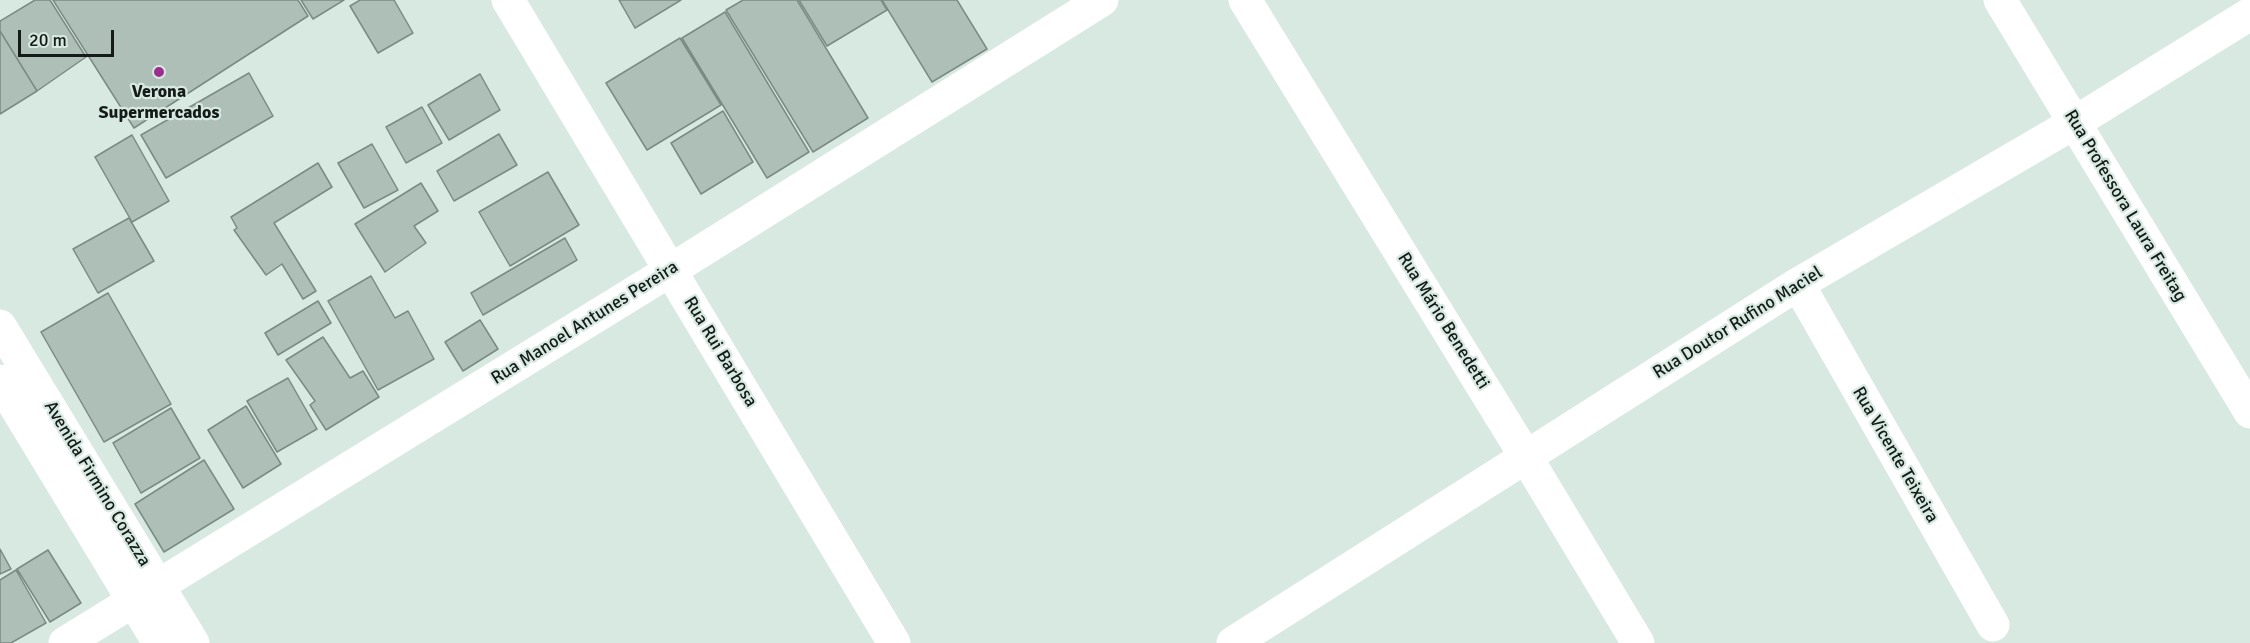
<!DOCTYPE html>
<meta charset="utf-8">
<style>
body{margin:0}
#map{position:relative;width:2250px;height:643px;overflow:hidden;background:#d7e9e1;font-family:Signika,sans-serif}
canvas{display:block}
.scale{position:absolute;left:18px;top:30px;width:96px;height:27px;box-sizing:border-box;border:3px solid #141b18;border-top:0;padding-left:8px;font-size:18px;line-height:21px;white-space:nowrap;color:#141b18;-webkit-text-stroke:4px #d7e9e1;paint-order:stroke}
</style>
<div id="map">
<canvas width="2250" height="643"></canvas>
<div class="scale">20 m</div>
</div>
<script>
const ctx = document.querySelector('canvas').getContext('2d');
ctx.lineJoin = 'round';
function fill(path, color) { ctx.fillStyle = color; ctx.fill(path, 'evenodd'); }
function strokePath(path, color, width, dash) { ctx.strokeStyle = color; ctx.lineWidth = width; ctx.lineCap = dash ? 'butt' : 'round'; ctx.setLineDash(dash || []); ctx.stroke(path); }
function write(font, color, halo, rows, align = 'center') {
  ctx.font = font + ' Signika,sans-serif'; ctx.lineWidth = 4.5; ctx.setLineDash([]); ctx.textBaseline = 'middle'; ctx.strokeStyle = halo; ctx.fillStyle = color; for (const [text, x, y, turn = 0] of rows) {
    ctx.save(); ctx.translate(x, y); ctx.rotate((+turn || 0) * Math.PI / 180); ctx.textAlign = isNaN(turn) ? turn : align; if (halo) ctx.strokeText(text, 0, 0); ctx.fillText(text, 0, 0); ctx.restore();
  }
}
const building = new Path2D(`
 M35 0H50L86 57 37 91 0 31V21Z
 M53 0H298L308 16 134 128Z
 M301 0H344L313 19Z
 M360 0H394L413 33 378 53 350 6Z
 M619 0H681L635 28Z
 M743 0H797L868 118 813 152 726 10Z
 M799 0H881L887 10 827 46Z
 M882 0H957L987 49 932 82Z
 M725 12 809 152 767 178 682 38Z
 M0 31 37 91 0 114Z
 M680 38 721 105 647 150 606 83Z
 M249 73 273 116 166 178 141 135Z
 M480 74 500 110 449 140 428 105Z
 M422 107 442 143 406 163 386 127Z
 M723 111 753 162 701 194 671 143Z
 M499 134 517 165 454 201 437 171Z
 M132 135 169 201 132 222 95 157Z
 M372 144 398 190 364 208 338 163Z
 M318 163 332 187 274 223 316 291 303 299 282 264 266 275 234 230 237 228 231 217Z
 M548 172 579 225 510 266 479 212Z
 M421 183 438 211 414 226 426 243 385 272 355 224Z
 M129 218 154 261 98 293 73 249Z
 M565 238 577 260 483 315 471 293Z
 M371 276 395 318 408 311 434 359 378 390 328 301Z
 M108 293 171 404 104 442 41 332Z
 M318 301 331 323 278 355 265 333Z
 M480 320 498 349 463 371 445 342Z
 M323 337 350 378 363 371 379 397 326 430 310 405 315 401 286 360Z
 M288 378 317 429 277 452 247 401Z
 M246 406 281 464 243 488 208 430Z
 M171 408 200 458 141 493 113 443Z
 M204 460 234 509 164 552 135 504Z
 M0 549 11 569 0 574Z
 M48 550 81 603 50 622 17 569Z
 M16 570 46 623 11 643H0V580Z`);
fill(building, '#aebfb8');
strokePath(building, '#7b8b84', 1.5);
strokePath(new Path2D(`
 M508 0 894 643
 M1245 0 1526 457 1638 643
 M2000 0 2250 412
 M1798 284 1993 625
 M0 326 193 643
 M0 381 159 643
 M65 643 671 270 1102 0
 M1233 643 1798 284 2074 123 2250 14`), '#fff', 33);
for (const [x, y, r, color] of [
 [159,72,6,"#9b2e8d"]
]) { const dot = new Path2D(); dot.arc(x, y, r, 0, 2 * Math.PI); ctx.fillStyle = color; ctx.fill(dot); strokePath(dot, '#d7e9e1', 2); }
write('bold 18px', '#141b18', '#d7e9e1', [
 ["Verona",159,92],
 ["Supermercados",159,113]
]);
write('18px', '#141b18', '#d7e9e1', [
 ["Rua Professora Laura Freitag",2125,206,59],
 ["Rua Mário Benedetti",1443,321,58],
 ["Rua Manoel Antunes Pereira",585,323,-32],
 ["Rua Doutor Rufino Maciel",1738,323,-32],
 ["Rua Rui Barbosa",720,352,59],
 ["Rua Vicente Teixeira",1895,455,60],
 ["Avenida Firmino Corazza",97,484,59]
]);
</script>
